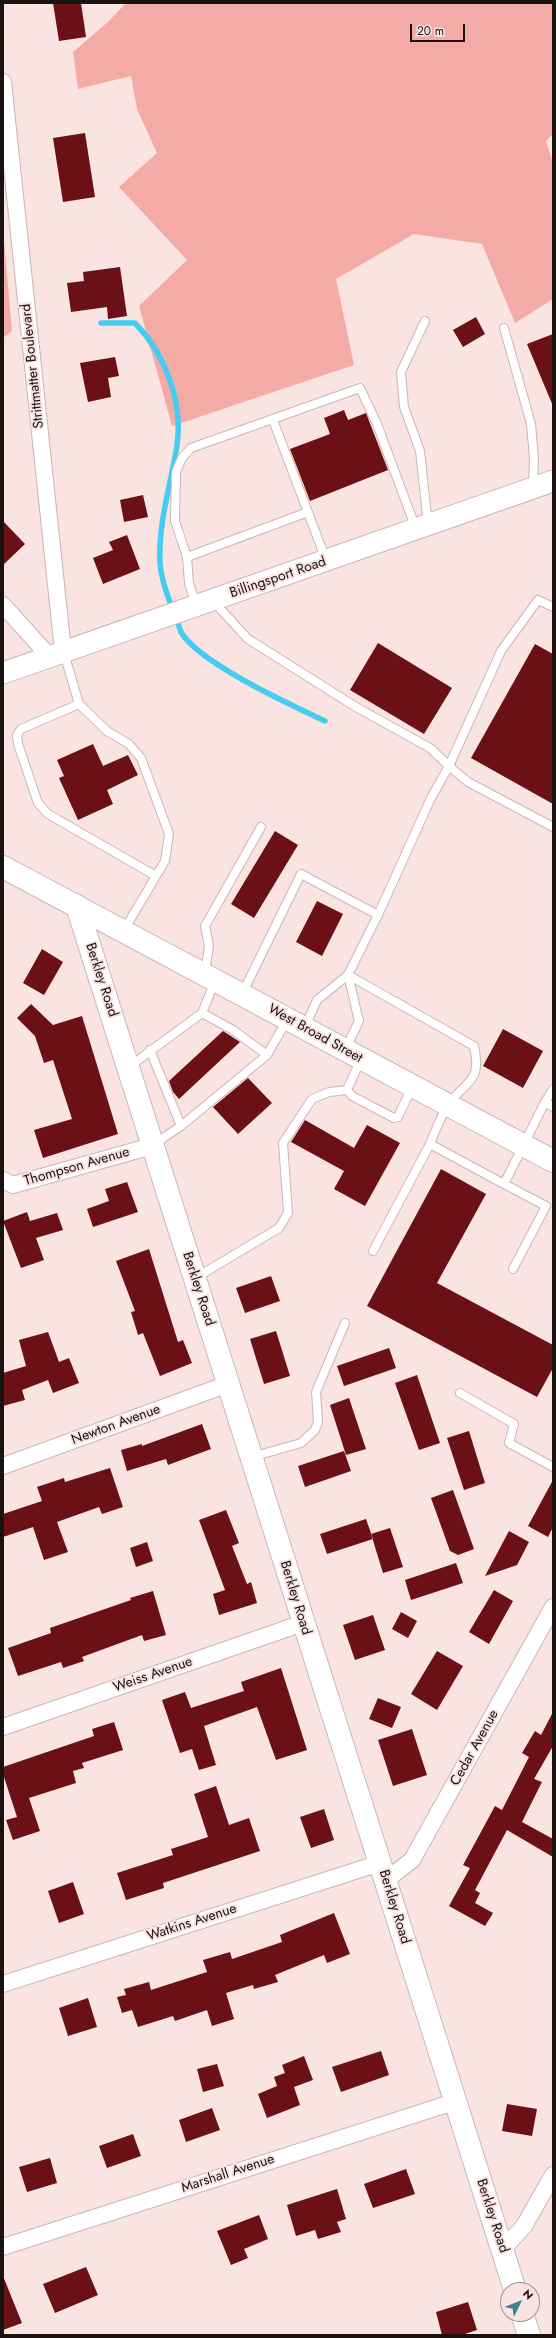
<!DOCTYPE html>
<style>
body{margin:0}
#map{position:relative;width:556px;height:2338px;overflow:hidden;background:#f9e4e2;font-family:Jost,sans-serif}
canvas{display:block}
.frame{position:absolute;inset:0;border:4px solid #191211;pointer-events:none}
.north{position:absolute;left:500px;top:2282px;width:40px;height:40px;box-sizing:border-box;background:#f9e4e2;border:1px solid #9f908e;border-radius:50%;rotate:47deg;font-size:11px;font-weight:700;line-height:16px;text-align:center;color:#191211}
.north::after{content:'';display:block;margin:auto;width:14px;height:18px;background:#3f7f92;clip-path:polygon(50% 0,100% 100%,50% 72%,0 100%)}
.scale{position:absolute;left:410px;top:24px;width:55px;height:18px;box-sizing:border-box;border:2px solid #191211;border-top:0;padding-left:5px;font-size:12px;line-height:14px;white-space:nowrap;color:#191211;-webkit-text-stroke:3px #f9e4e2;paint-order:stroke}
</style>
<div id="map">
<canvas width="556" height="2338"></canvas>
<div class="frame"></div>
<div class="north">N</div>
<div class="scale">20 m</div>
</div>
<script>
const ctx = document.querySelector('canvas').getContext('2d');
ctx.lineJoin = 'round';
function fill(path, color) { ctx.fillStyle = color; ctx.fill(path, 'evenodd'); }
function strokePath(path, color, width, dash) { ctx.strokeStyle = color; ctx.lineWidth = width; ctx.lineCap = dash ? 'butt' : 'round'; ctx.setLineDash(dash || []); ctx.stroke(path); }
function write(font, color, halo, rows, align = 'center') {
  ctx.font = font + ' Jost,sans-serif'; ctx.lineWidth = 4; ctx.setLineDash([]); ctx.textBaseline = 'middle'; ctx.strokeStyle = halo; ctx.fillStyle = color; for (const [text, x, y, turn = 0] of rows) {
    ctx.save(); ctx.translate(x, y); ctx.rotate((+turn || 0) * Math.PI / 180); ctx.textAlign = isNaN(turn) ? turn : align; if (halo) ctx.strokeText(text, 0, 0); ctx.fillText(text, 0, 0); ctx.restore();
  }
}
fill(new Path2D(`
 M126 3H553V134L546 141 553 163V299L515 323 482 244 414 234 336 279 354 365 172 426 139 306 187 260 119 187 157 153 137 109 131 76 78 89 73 52 108 22Z
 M3 230 12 331 3 338Z`), '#f5aba5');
strokePath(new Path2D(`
 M101 323H135C165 354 183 401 177 445 171 484 158 523 160 563 161 579 167 595 173 610
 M176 618C178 622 179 628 181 632 199 663 291 705 325 721`), '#46ccf1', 5.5);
fill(new Path2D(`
 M53 3H81L86 37 59 41Z
 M85 133 95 197 63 202 53 138Z
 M120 267 127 316 108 319 107 307 71 312 67 283 84 281 83 272Z
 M476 317 485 334 463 347 453 330Z
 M553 334V406L527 344Z
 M115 357 119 376 108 378 111 397 88 402 80 363Z
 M344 410 348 420 366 413 388 470 310 501 290 449 330 434 324 418Z
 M143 495 148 517 124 522 120 500Z
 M3 521 25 544 3 565Z
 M127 535 140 569 103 584 93 558 113 550 109 542Z
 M378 643 452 688 424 734 350 690Z
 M535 644 553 654V804L471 758Z
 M93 744 103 766 128 755 138 775 107 790 113 804 78 820 59 778 64 776 57 760Z
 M275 831 298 845 254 918 231 904Z
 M317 901 343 914 322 956 296 942Z
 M42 949 63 962 44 995 23 983Z
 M31 1004 53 1025 82 1016 118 1134 43 1158 34 1130 72 1119 53 1060 44 1063 35 1036 17 1018Z
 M503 1029 543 1051 523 1088 483 1066Z
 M223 1031 240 1042 179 1099 173 1092 169 1081Z
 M248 1078 272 1103 238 1134 213 1107Z
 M305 1120 354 1148 367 1125 400 1143 365 1206 334 1189 344 1171 291 1142Z
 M441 1169 486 1194 437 1283 553 1345V1368L537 1397 367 1306Z
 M127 1182 138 1212 93 1227 87 1209 109 1201 105 1189Z
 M27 1212 30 1221 57 1213 63 1230 36 1238 44 1260 21 1268 3 1221Z
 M149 1249 178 1342 183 1340 192 1363 160 1376 143 1333 138 1335 131 1312 135 1311 116 1261Z
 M271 1276 280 1301 245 1313 236 1288Z
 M276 1331 290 1376 264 1384 250 1339Z
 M48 1332 59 1362 69 1358 79 1383 53 1393 48 1380 22 1390 25 1400 3 1406V1373L26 1366 19 1340Z
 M389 1348 396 1368 344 1386 337 1366Z
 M417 1375 440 1443 419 1450 395 1383Z
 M349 1398 366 1449 346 1455 330 1405Z
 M202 1424 211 1449 168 1465 166 1459 127 1471 121 1450 142 1444V1446Z
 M469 1431 485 1483 464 1490 447 1438Z
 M344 1451 351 1471 305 1487 298 1466Z
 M110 1468 123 1507 102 1514 99 1507 57 1522 68 1552 44 1560 33 1527 3 1537V1514L42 1501 37 1487 64 1478 65 1482Z
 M553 1480V1527L548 1537 528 1526Z
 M453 1490 474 1549 458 1555 450 1551 431 1498Z
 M226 1510 239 1543 232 1546 247 1584 251 1582 257 1603 219 1615 213 1594 225 1590 199 1520Z
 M366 1519 373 1539 327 1554 320 1534Z
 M390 1528 403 1567 383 1573 371 1534Z
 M509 1531 529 1542 517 1565 485 1576Z
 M147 1542 153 1561 136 1567 130 1548Z
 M456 1563 463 1583 411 1600 405 1580Z
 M494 1590 513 1601 489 1644 469 1632Z
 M153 1591 166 1635 144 1641 142 1635 82 1657 84 1661 63 1668 61 1662 18 1676 8 1648 51 1633 50 1628 131 1600 130 1598Z
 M401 1612 417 1621 408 1638 392 1629Z
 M373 1615 385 1650 355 1660 343 1625Z
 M437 1651 463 1666 437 1710 411 1694Z
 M281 1668 307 1750 276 1760 257 1707 204 1726 216 1765 199 1770 192 1749 180 1753 162 1700 185 1692 191 1708 244 1691 241 1682Z
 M378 1698 401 1707 392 1728 369 1719Z
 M553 1712V1746L534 1779 542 1782 522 1822 553 1839V1857L507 1830 475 1890 480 1893 475 1903 493 1913 485 1926 449 1906 470 1868 463 1865 475 1843 495 1806 502 1810 529 1757 522 1753 535 1731 541 1735Z
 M114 1722 123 1750 82 1763 84 1768 73 1771 76 1783 29 1798 40 1831 13 1840 6 1820 17 1817 3 1774V1767L94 1736 92 1729Z
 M412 1729 427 1775 393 1786 378 1740Z
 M216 1786 229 1825 249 1818 260 1851 163 1883 164 1888 126 1900 117 1873 173 1855 171 1849 208 1837 194 1794Z
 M324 1809 334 1840 311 1848 300 1817Z
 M73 1882 84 1914 59 1923 48 1891Z
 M334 1913 350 1954 327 1963 324 1955 275 1975 278 1982 254 1989 253 1985 226 1993 234 2019 212 2026 207 2010 175 2021 173 2016 138 2027 132 2010 122 2013 117 1997 126 1995 124 1989 149 1982 151 1990 207 1972 203 1960 230 1952 232 1959 282 1942 280 1935Z
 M88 1998 97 2027 68 2036 59 2008Z
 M381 2051 389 2075 341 2092 332 2067Z
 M304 2056 313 2080 294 2087 300 2105 267 2118 258 2094 277 2086 274 2077 285 2073 282 2065Z
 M217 2064 224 2086 203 2092 197 2069Z
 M507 2104 537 2109 532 2136 502 2131Z
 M212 2108 220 2130 186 2142 179 2120Z
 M133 2134 141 2156 107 2168 99 2146Z
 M50 2158 57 2183 27 2192 19 2167Z
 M406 2169 415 2194 373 2208 364 2184Z
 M337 2189 346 2219 337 2222 341 2232 318 2239 315 2230 296 2236 287 2205Z
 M259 2215 268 2239 244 2249 248 2258 231 2265 217 2231Z
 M86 2267 98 2295 55 2313 43 2284Z
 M3 2276 22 2323 3 2330Z
 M468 2302 477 2330 462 2335H442L436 2312Z`), '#6b1015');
const service = new Path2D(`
 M425 321 401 372 404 407 420 451 428 525
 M504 328 531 424 534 459 533 488
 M273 420 326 560
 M187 557 308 512
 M213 601 248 639 356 707 430 748 449 766 431 798 378 915 348 975 317 1000 305 1027
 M196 606 189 583 187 557 175 521 176 472 182 458 191 448 360 388 377 424 416 529
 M553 607 538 600 501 651 449 766 468 782 553 827
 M64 653 79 704 107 731 129 744 141 758 169 834 165 861 124 930
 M79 704 21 729 17 735 18 744 38 803 48 814 156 876
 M205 973 209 946 205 926 261 827
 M348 975 474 1046C483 1085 463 1081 447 1107 440 1118 435 1131 430 1144L504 1184 545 1102 553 1107
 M242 994 301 874 378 915
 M202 1013 233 1030 267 1055
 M150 1050 181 1126
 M345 1050 359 1021 348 975
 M361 1059 347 1090 352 1096 394 1118 398 1117 412 1087
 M130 1066 202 1013 215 981
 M545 1102 553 1089
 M154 1144 181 1126 267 1055 287 1020
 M504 1184 546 1206 513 1269
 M373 1251 430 1144
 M197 1277 279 1228 288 1213 283 1143 312 1099 329 1092 347 1090
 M460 1393 514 1424 509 1443 553 1467
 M252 1457 301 1443 315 1430 318 1422 316 1392 345 1323`);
const minor = new Path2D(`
 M3 82 63 651
 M3 605 49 656
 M3 1180 13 1185 152 1146
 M3 1466 228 1384
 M3 1727 303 1623
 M386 1880 412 1860 553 1607
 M3 1984 380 1863
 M3 2247 454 2102
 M503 2249 524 2226 553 2175`);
const tertiary = new Path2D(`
 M3 673 553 481`);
const secondary = new Path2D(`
 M3 867 553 1161
 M77 906 515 2290
 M522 2314 529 2335`);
strokePath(service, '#cab6b4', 10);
strokePath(minor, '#cab6b4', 18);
strokePath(tertiary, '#cab6b4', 23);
strokePath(secondary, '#cab6b4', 24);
strokePath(service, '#fff', 8);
strokePath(minor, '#fff', 16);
strokePath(tertiary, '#fff', 21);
strokePath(secondary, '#fff', 22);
write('14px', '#191211', '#f9e4e2', [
 ["Strittmatter Boulevard",33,366,-96],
 ["Billingsport Road",278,578,-19],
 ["Berkley Road",101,980,72],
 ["West Broad Street",315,1034,29],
 ["Thompson Avenue",77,1167,-16],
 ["Berkley Road",198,1289,72],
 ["Newton Avenue",116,1425,-20],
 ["Berkley Road",295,1598,73],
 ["Weiss Avenue",153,1675,-19],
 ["Cedar Avenue",475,1748,-61],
 ["Berkley Road",394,1907,73],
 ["Watkins Avenue",192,1923,-18],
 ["Marshall Avenue",228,2174,-18],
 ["Berkley Road",492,2216,72]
]);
</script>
